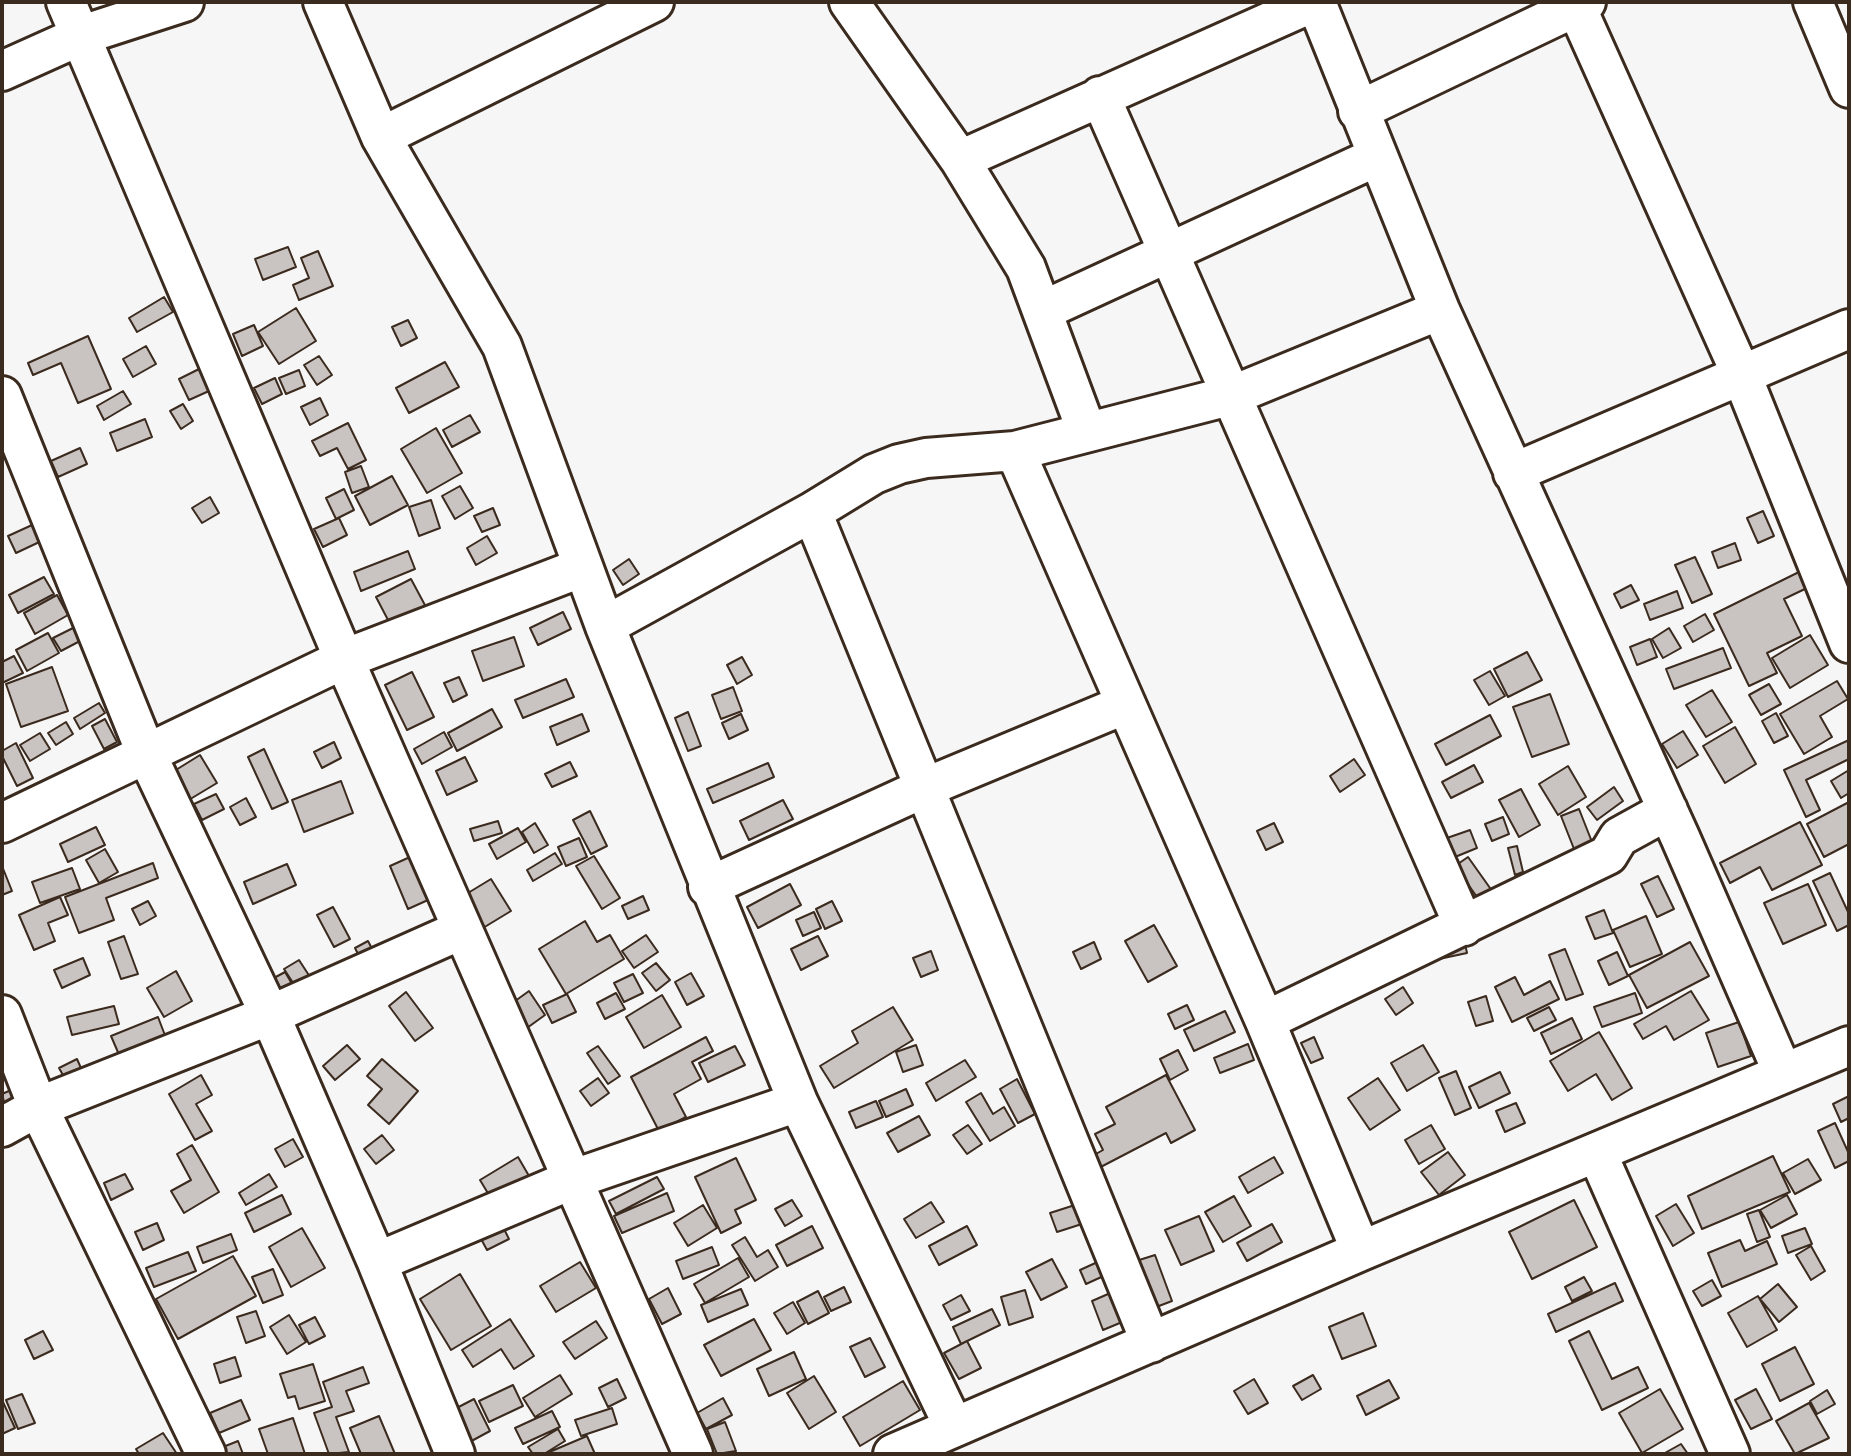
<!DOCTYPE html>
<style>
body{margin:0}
#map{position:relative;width:1851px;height:1456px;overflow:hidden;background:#f7f6f6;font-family:Mali,sans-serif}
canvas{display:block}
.frame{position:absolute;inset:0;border:4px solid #3b2a1e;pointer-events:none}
</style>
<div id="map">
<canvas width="1851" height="1456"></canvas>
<div class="frame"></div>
</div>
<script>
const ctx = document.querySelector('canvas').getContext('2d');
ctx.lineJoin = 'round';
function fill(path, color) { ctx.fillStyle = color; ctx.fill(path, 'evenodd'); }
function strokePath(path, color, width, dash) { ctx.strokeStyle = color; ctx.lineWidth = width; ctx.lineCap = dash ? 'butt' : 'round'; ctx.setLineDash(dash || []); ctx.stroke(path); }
const building = new Path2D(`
 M288 247 296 267 263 280 255 259Z
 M318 251 333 286 299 300 293 285 309 278 301 258Z
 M164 297 173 312 137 332 129 318Z
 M296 308 316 341 279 364 258 332Z
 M408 320 417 338 401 346 392 327Z
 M254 325 263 346 242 356 233 334Z
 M88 336 111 389 78 403 61 363 33 375 28 363Z
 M146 346 156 364 133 377 123 359Z
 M319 356 332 375 317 385 304 365Z
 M445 362 459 387 409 413 396 388Z
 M199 369 209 391 189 400 179 379Z
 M299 370 305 386 286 394 279 378Z
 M275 378 282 394 262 404 254 388Z
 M123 391 131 404 104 420 97 406Z
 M320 398 328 415 310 425 301 407Z
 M183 404 193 421 181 429 170 411Z
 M470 415 480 432 452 447 443 430Z
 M145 419 152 437 117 451 110 433Z
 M348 423 366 460 348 469 337 448 320 456 312 441Z
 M436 428 462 473 427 493 401 449Z
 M80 448 87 464 58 477 51 461Z
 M361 466 369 487 352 493 345 472Z
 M392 476 408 505 370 525 355 496Z
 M460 486 473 508 455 519 442 496Z
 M344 489 354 510 336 519 326 498Z
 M210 497 219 513 202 523 192 508Z
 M431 500 440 528 419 536 409 507Z
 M493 508 500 525 482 532 474 516Z
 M1763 511 1774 536 1758 543 1747 518Z
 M339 518 347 535 323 547 314 529Z
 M43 520 50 537 16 553 8 536Z
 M487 536 497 553 476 565 467 548Z
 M1735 543 1741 560 1718 568 1712 552Z
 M408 551 415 569 361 591 354 572Z
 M1695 557 1712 594 1692 603 1675 565Z
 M629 559 639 574 623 585 613 570Z
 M1801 571 1809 587 1784 599 1802 636 1767 653 1777 673 1749 686 1714 614Z
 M44 577 54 594 18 613 9 595Z
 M411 579 434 622 399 641 376 597Z
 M1631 585 1639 600 1621 608 1614 594Z
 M1677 591 1683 608 1650 620 1644 604Z
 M57 595 68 615 35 634 24 613Z
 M563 612 571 629 538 645 530 628Z
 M1705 614 1714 630 1693 642 1684 626Z
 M73 628 80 641 61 651 53 638Z
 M1669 628 1681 648 1663 658 1652 639Z
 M48 633 59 653 27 671 16 650Z
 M1810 635 1828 665 1790 688 1772 658Z
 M514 637 524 666 483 681 472 651Z
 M1650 639 1657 657 1637 665 1630 647Z
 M1723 648 1731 668 1674 689 1666 669Z
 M1527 652 1542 680 1508 697 1494 669Z
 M14 656 23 673 2 683V662Z
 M742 657 752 675 737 684 727 665Z
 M52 667 68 711 21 727 6 684Z
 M1490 671 1505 696 1489 705 1474 680Z
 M412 672 434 717 407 730 385 685Z
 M459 677 467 695 453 702 444 683Z
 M566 679 574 697 523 718 515 700Z
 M1837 681 1848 699 1820 716 1832 737 1804 754 1780 714Z
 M1769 684 1781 704 1761 715 1749 695Z
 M733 687 742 711 721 719 712 695Z
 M1712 690 1732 722 1706 737 1686 705Z
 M1550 694 1569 744 1532 757 1513 707Z
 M99 703 105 713 80 729 74 718Z
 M492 709 502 727 457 751 448 733Z
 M688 712 701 746 688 751 675 718Z
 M1776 713 1788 736 1774 743 1762 721Z
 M582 714 589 731 557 745 550 727Z
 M741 714 748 730 729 739 722 723Z
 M1490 715 1501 736 1446 765 1435 744Z
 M105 719 117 742 104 749 92 726Z
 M66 722 73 734 56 745 48 733Z
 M1735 727 1756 764 1725 783 1703 746Z
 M1683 731 1698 755 1677 768 1662 744Z
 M444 732 452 747 422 764 414 749Z
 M40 733 50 749 30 761 20 745Z
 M1849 740V759L1806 780 1820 810 1806 817 1784 770Z
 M334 742 341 758 322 768 314 752Z
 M16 743 33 778 17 786 2 756V751Z
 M264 749 288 802 272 809 248 757Z
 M200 755 217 783 187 801 171 773Z
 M465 757 477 781 447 795 436 771Z
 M1354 759 1365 775 1340 792 1330 776Z
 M570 762 577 776 552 787 545 774Z
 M768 763 774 777 713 803 707 789Z
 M1474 765 1483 782 1451 798 1442 782Z
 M1568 766 1586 797 1558 815 1539 784Z
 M1849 770V793L1841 798 1831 781Z
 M341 781 353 813 304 832 292 800Z
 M1614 787 1623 801 1597 820 1587 807Z
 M1521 789 1540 825 1519 837 1499 800Z
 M216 794 224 809 202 820 194 804Z
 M246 798 256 817 240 825 230 807Z
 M783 800 793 819 749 840 740 821Z
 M1849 802V844L1824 857 1807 824Z
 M1579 809 1592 842 1574 849 1561 816Z
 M590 811 607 846 591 854 573 820Z
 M1503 817 1509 834 1492 841 1485 824Z
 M498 821 502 833 474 841 470 829Z
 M1800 822 1822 865 1772 890 1760 867 1730 883 1720 863Z
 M535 823 548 845 534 853 522 832Z
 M1274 823 1283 842 1266 850 1257 831Z
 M96 827 105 845 68 862 60 844Z
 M518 828 526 842 497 859 489 844Z
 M1470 830 1477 848 1455 857 1447 838Z
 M579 838 587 857 566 866 558 847Z
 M1517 846 1523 872 1515 875 1508 848Z
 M105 849 118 872 99 883 86 860Z
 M555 853 562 864 533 881 527 870Z
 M594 856 620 898 602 909 576 866Z
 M410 857 428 900 408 909 390 866Z
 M1468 857 1495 895 1482 904 1455 866Z
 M153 863 158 878 106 898 114 920 79 933 65 897Z
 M287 864 296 885 253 904 244 882Z
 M2 866 12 891 2 895Z
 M72 868 80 889 40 903 32 882Z
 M1830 873 1849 914V925L1837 931 1813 881Z
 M1658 876 1674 909 1657 917 1641 884Z
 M491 879 511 911 483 928 463 896Z
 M790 884 801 905 758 928 747 907Z
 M1808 884 1826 925 1783 944 1764 903Z
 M643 896 649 910 628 919 622 906Z
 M60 897 68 915 48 923 55 941 34 950 19 915Z
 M148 901 156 916 140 925 132 909Z
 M832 901 842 921 825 929 816 909Z
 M333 907 350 939 334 947 317 915Z
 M1604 910 1613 933 1595 939 1586 917Z
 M814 912 821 928 803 936 796 920Z
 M1646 916 1662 954 1630 967 1613 930Z
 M585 921 597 942 610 935 624 959 566 994 539 949Z
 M1154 925 1177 966 1148 982 1125 941Z
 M646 935 658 952 634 968 622 951Z
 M124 936 138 974 121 979 108 942Z
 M818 936 828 956 801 970 791 949Z
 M1464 939 1467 953 1425 962Z
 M368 941 381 966 368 974 355 948Z
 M1094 942 1101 959 1081 969 1073 952Z
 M1690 942 1709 976 1647 1008 1629 975Z
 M1565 949 1583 994 1566 1000 1549 955Z
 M931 951 938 970 921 977 913 958Z
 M1617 952 1628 976 1609 985 1598 961Z
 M83 958 90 975 62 988 54 970Z
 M299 960 312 980 297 989 284 969Z
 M656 963 670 980 656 991 642 973Z
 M176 971 192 1001 164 1017 147 988Z
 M285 972 304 1004 261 985Z
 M691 973 704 996 687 1005 675 982Z
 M633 974 643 993 624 1002 614 983Z
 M1515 977 1524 995 1550 981 1559 999 1512 1022 1495 987Z
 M1403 987 1413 1003 1396 1015 1385 999Z
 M529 991 545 1015 527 1028 511 1004Z
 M1691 991 1709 1020 1674 1040 1666 1026 1643 1039 1634 1024Z
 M406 992 433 1028 415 1041 389 1006Z
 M616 993 625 1009 605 1019 597 1003Z
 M1635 993 1642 1013 1602 1027 1594 1007Z
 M567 994 576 1012 552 1023 543 1005Z
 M662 995 681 1027 644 1048 626 1017Z
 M1486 996 1493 1021 1476 1026 1468 1002Z
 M1187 1005 1194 1020 1175 1029 1168 1014Z
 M114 1006 119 1024 72 1035 67 1017Z
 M893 1007 913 1040 834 1088 820 1066 858 1043 852 1031Z
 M1549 1007 1556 1020 1534 1031 1527 1018Z
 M1225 1011 1235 1032 1194 1051 1184 1030Z
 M158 1017 166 1038 120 1057 111 1036Z
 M1572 1018 1582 1039 1551 1054 1541 1033Z
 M1739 1022 1751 1056 1718 1067 1706 1033Z
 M1599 1032 1632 1088 1612 1100 1596 1074 1568 1091 1550 1061Z
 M706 1037 713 1051 692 1062 701 1079 674 1094 686 1117 659 1131 631 1077Z
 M1314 1037 1323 1058 1311 1063 1301 1043Z
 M1248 1044 1254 1060 1220 1073 1214 1058Z
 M347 1045 360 1059 335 1080 323 1066Z
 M916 1045 923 1065 903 1072 896 1052Z
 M1423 1045 1439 1072 1407 1091 1391 1063Z
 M598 1046 620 1076 608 1084 587 1053Z
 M735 1046 745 1065 708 1082 699 1063Z
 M1178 1050 1188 1070 1170 1080 1160 1059Z
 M77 1059 84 1075 68 1084 59 1068Z
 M382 1059 418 1091 389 1124 368 1105 382 1089 367 1076Z
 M965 1060 976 1077 936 1101 926 1083Z
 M1456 1071 1471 1108 1455 1115 1439 1078Z
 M1500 1072 1510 1093 1479 1108 1469 1087Z
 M201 1075 212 1095 196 1104 212 1131 195 1140 169 1094Z
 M1166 1075 1195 1130 1171 1143 1166 1133 1093 1171 1087 1159 1103 1150 1095 1134 1115 1124 1106 1107Z
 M598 1078 609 1093 591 1106 580 1091Z
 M1378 1078 1400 1110 1370 1130 1348 1098Z
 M1017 1079 1035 1114 1018 1123 1000 1089Z
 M18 1087 26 1104 7 1113 2 1094Z
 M906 1089 913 1105 886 1117 879 1101Z
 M981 1093 993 1114 1004 1107 1015 1126 990 1141 966 1102Z
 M1849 1096V1118L1841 1122 1833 1104Z
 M876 1101 883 1117 856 1128 849 1112Z
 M1516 1103 1525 1123 1505 1132 1496 1111Z
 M919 1116 930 1135 898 1152 887 1133Z
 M1835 1123 1849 1154V1161L1835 1168 1818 1131Z
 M968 1125 982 1144 967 1154 953 1135Z
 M1431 1125 1445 1149 1419 1164 1405 1140Z
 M382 1135 394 1150 376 1164 364 1149Z
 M293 1139 303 1157 285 1167 275 1149Z
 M192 1145 219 1192 184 1213 171 1191 191 1180 177 1154Z
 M1448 1152 1465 1175 1439 1195 1421 1172Z
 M1773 1156 1790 1192 1702 1229 1688 1196Z
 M518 1157 536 1188 498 1210 480 1180Z
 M1274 1157 1283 1173 1248 1193 1239 1177Z
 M736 1158 756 1200 735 1210 741 1223 721 1233 695 1177Z
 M1808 1159 1821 1180 1795 1194 1783 1173Z
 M125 1174 133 1189 111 1200 104 1183Z
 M269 1174 277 1187 246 1205 239 1193Z
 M657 1177 664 1189 616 1214 609 1201Z
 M667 1193 674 1211 622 1233 614 1216Z
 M282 1195 291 1214 254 1232 245 1213Z
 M1787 1195 1797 1214 1771 1228 1760 1210Z
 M1234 1196 1251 1226 1223 1242 1205 1212Z
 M792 1200 802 1216 785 1226 775 1209Z
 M1574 1200 1597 1247 1532 1279 1509 1232Z
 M931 1202 944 1222 916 1238 904 1219Z
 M1078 1204 1085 1223 1057 1232 1050 1213Z
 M1676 1204 1694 1233 1673 1246 1656 1216Z
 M703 1205 717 1228 688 1246 674 1223Z
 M1759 1210 1770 1237 1757 1242 1747 1214Z
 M1199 1216 1214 1251 1181 1265 1165 1230Z
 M157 1223 164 1240 143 1250 135 1232Z
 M1272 1224 1282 1242 1247 1261 1237 1243Z
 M502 1225 509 1239 487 1250 480 1237Z
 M812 1226 823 1248 787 1266 776 1245Z
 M967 1226 977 1245 939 1265 929 1246Z
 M302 1228 325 1268 291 1287 269 1247Z
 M1805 1228 1812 1244 1788 1253 1782 1236Z
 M231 1234 237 1250 203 1263 197 1247Z
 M745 1237 757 1257 768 1250 778 1267 755 1281 732 1245Z
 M1740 1240 1745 1251 1767 1241 1777 1264 1722 1287 1708 1253Z
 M1811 1246 1825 1271 1811 1280 1796 1255Z
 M712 1247 719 1265 683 1279 676 1261Z
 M188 1252 196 1271 154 1287 146 1268Z
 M1155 1255 1172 1301 1151 1309 1133 1262Z
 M233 1256 256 1296 178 1339 156 1299Z
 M738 1258 749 1277 705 1303 694 1284Z
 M1052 1259 1067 1287 1041 1300 1026 1272Z
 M1102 1260 1108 1274 1086 1284 1080 1270Z
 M580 1262 596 1288 556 1312 540 1286Z
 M273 1269 283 1295 263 1303 252 1277Z
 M460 1274 491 1326 451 1350 420 1299Z
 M1584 1277 1592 1291 1572 1301 1565 1287Z
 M1712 1280 1721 1296 1702 1306 1693 1291Z
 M1615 1283 1623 1301 1556 1332 1548 1314Z
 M1778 1284 1797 1307 1779 1322 1760 1299Z
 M844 1287 851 1302 831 1311 824 1297Z
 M668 1288 681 1314 662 1324 649 1299Z
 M741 1289 748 1305 708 1322 701 1305Z
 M1025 1290 1033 1317 1009 1325 1001 1297Z
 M818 1291 829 1313 808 1324 797 1302Z
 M1115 1291 1127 1320 1103 1330 1092 1301Z
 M961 1295 970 1311 951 1320 943 1305Z
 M1758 1296 1777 1330 1747 1347 1728 1313Z
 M793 1302 805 1323 787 1334 774 1313Z
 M992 1309 1000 1325 961 1344 953 1327Z
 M256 1311 265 1336 246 1343 237 1317Z
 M1363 1313 1376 1346 1342 1359 1329 1327Z
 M289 1315 306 1342 287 1354 270 1327Z
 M315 1317 325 1336 309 1344 299 1325Z
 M510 1319 534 1356 514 1369 501 1349 473 1367 462 1350Z
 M754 1319 771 1350 721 1376 704 1345Z
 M596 1321 607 1338 575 1359 563 1342Z
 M43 1331 53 1350 34 1359 25 1340Z
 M1589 1331 1612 1379 1638 1367 1648 1388 1602 1410 1569 1341Z
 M870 1338 885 1367 865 1377 850 1347Z
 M967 1341 981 1368 959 1379 944 1353Z
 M1795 1347 1814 1384 1780 1401 1762 1364Z
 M794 1352 806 1379 769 1396 757 1369Z
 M235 1357 241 1376 220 1383 214 1364Z
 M313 1364 325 1401 299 1409 295 1396 288 1398 280 1374Z
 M363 1367 369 1383 346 1391 354 1411 336 1417 349 1452 329 1454 314 1413 332 1407 323 1382Z
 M560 1375 572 1394 535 1417 523 1398Z
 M1313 1375 1321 1389 1302 1400 1293 1386Z
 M814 1376 836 1412 809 1429 787 1393Z
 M617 1379 626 1398 608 1407 599 1388Z
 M1254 1379 1268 1403 1248 1414 1234 1391Z
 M1389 1380 1399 1398 1366 1415 1357 1396Z
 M903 1381 920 1410 860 1446 843 1417Z
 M513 1385 523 1406 489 1422 479 1401Z
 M1660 1389 1683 1429 1642 1453 1619 1413Z
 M1756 1389 1772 1419 1751 1429 1735 1400Z
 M1827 1390 1835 1404 1817 1414 1810 1401Z
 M22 1394 35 1423 18 1429 6 1400Z
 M723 1398 732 1415 706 1429 697 1413Z
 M474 1399 490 1431 466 1444 449 1412Z
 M241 1400 250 1420 219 1433 210 1413Z
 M3 1402 15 1428 2 1434V1403Z
 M1809 1403 1829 1438 1795 1454 1776 1421Z
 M612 1408 617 1424 581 1436 575 1420Z
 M552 1411 560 1427 523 1444 515 1428Z
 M379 1416 395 1454H361L350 1428Z
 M293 1418 305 1454H268L259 1429Z
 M725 1422 736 1451 717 1454 707 1429Z
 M558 1429 565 1441 544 1454H533L528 1447Z
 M163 1433 177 1454H139L136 1449Z
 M587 1436 595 1454 547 1453Z
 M238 1441 243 1454H225L223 1447Z
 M1681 1444 1688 1454H1663Z`);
fill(building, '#c9c3c1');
strokePath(building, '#3b2a1e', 2);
const minor = new Path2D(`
 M66 2 344 659 693 1454
 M323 2 381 137 502 346 605 626 798 1102 954 1427
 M849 2 960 160 1026 268 1087 432
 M1316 2 1440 310 1680 837 1783 1073
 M1574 2 1742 376 1849 643
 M1813 2 1849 88
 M2 71 82 35 184 2
 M1100 96 1464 926
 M1358 111 1586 2
 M381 137 654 2
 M960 160 1314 2
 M1044 310 1376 157
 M2 396 146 753 270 1015 377 1262 455 1454
 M1015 451 1265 1021 1361 1251
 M1513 473 1849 329
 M812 512 1151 1343
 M605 626 812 512 874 474 899 464 926 458 1015 451 1233 395 1440 310
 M2 823 344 659 583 567
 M708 887 924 788 1126 704
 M2 1015 38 1107 206 1454
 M1265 1021 1608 855 1619 837 1668 810
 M2 1127 38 1107 270 1015 461 930
 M1597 1153 1730 1454
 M377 1262 571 1180 798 1102
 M893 1454 1361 1251 1849 1046`);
strokePath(minor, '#3b2a1e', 44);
strokePath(minor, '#fff', 38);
</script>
